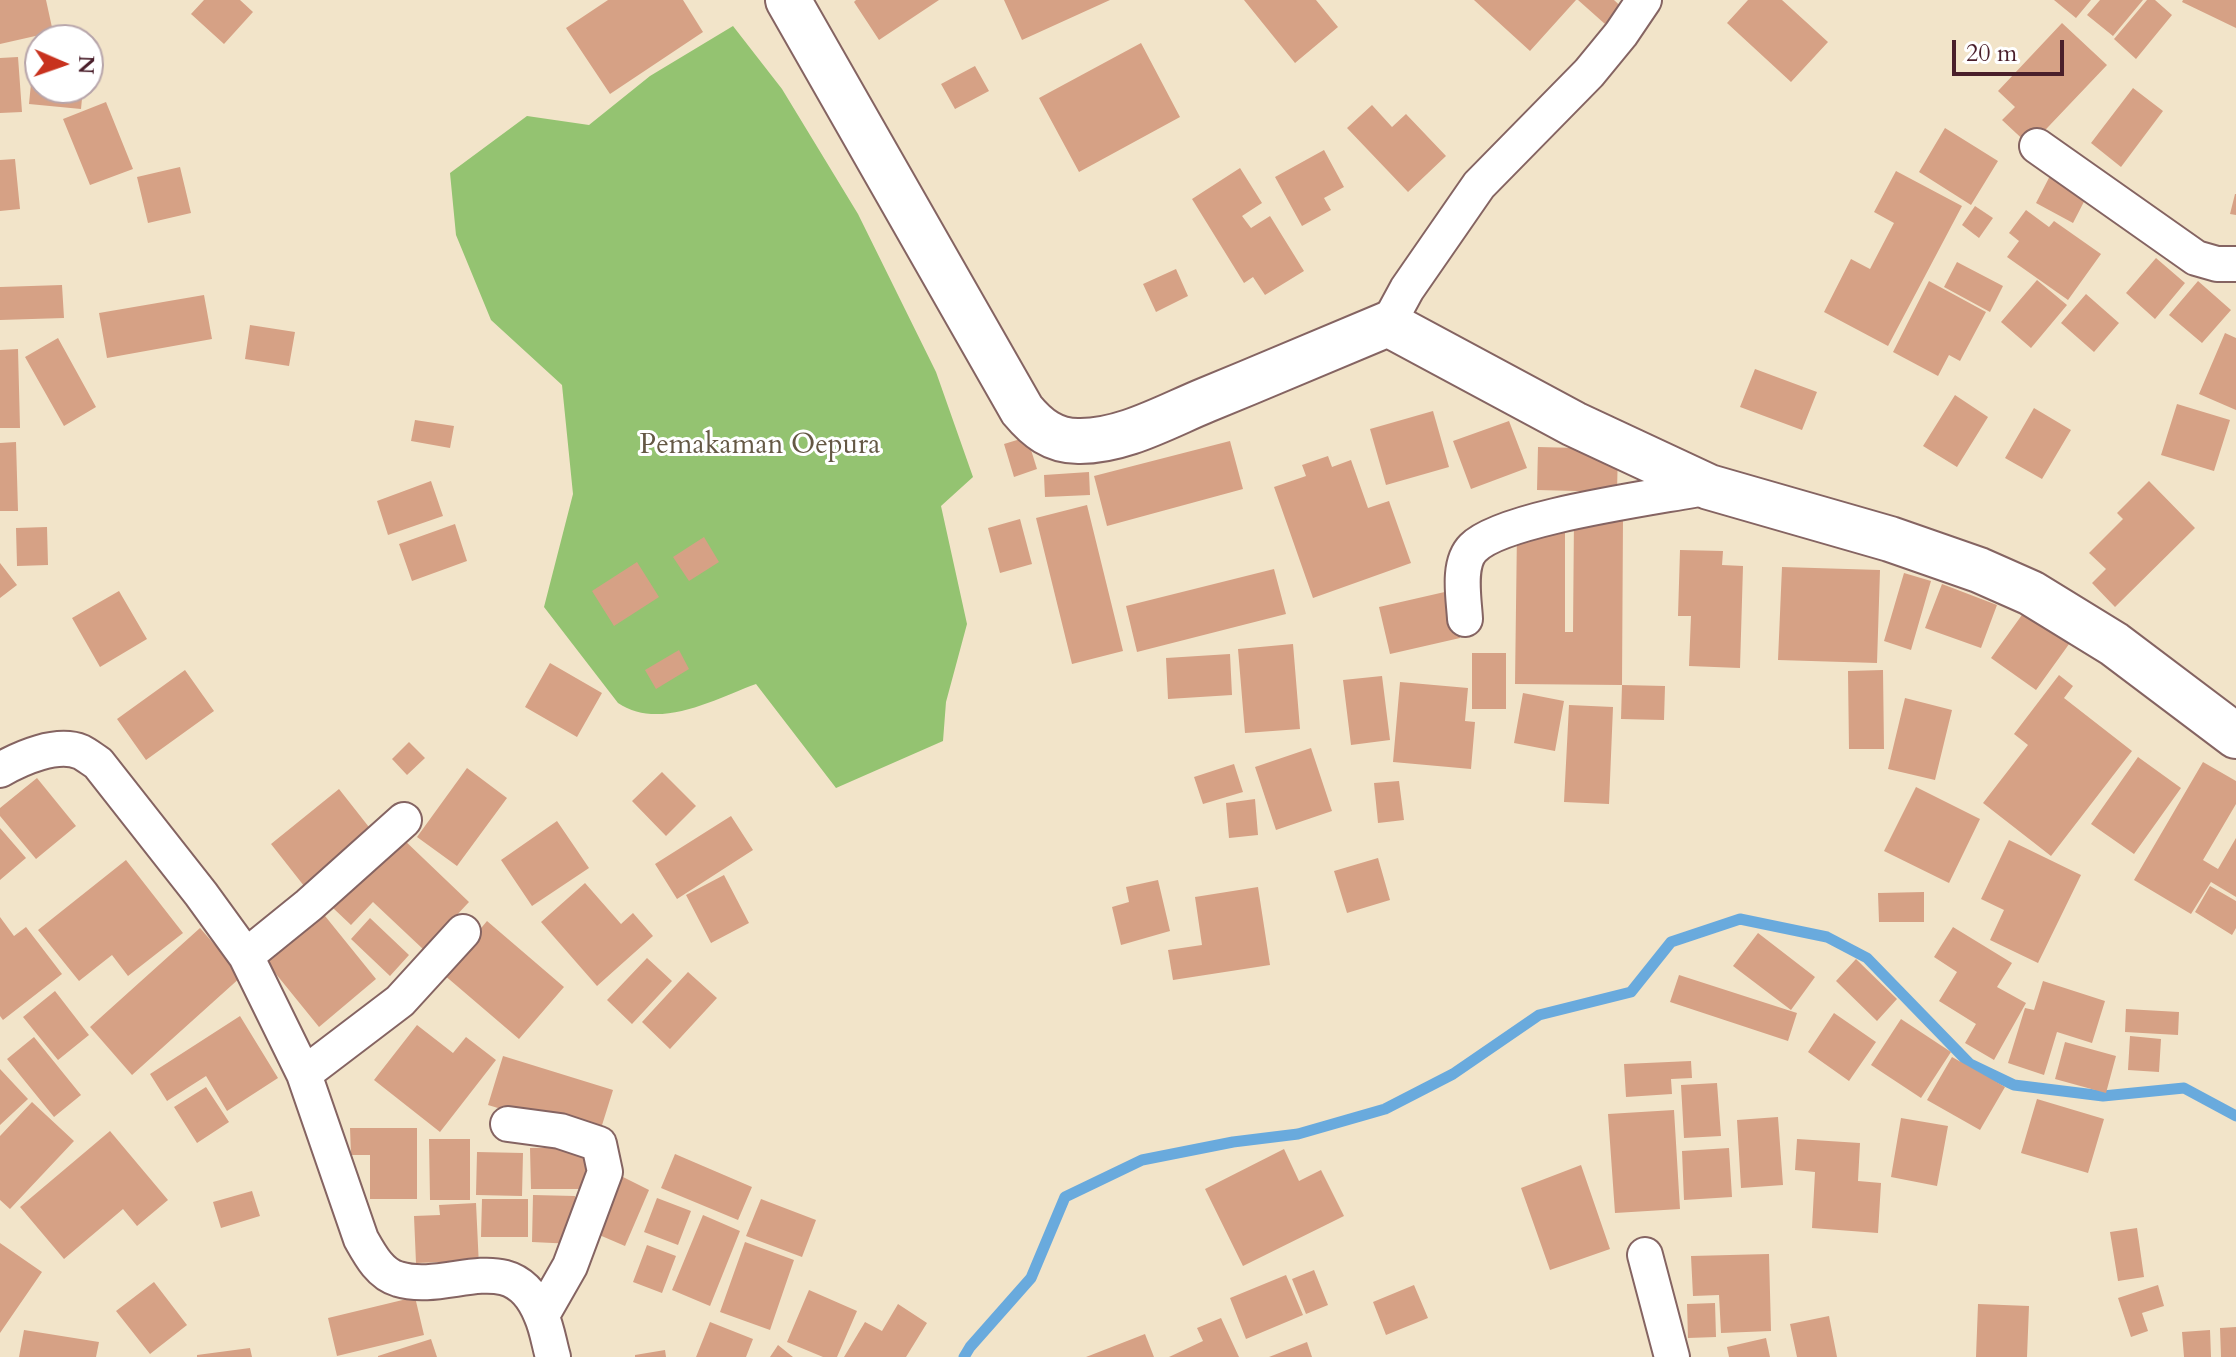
<!DOCTYPE html>
<style>
body{margin:0}
#map{position:relative;width:2236px;height:1357px;overflow:hidden;background:#f2e4c9;font-family:Cardo,serif}
canvas{display:block}
.north{position:absolute;left:24px;top:24px;width:80px;height:80px;box-sizing:border-box;background:#fff;border:2px solid #b7a5aa;border-radius:50%;rotate:92deg;font-size:22px;font-weight:700;line-height:32px;text-align:center;color:#4a1f2b}
.north::after{content:'';display:block;margin:auto;width:28px;height:36px;background:#c8321e;clip-path:polygon(50% 0,100% 100%,50% 72%,0 100%)}
.scale{position:absolute;left:1952px;top:40px;width:112px;height:36px;box-sizing:border-box;border:4px solid #4a1f2b;border-top:0;padding-left:10px;font-size:24px;line-height:28px;white-space:nowrap;color:#4a1f2b;-webkit-text-stroke:6px #fff;paint-order:stroke}
</style>
<div id="map">
<canvas width="2236" height="1357"></canvas>
<div class="north">N</div>
<div class="scale">20 m</div>
</div>
<script>
const ctx = document.querySelector('canvas').getContext('2d');
ctx.lineJoin = 'round';
function fill(path, color) { ctx.fillStyle = color; ctx.fill(path, 'evenodd'); }
function strokePath(path, color, width, dash) { ctx.strokeStyle = color; ctx.lineWidth = width; ctx.lineCap = dash ? 'butt' : 'round'; ctx.setLineDash(dash || []); ctx.stroke(path); }
function write(font, color, halo, rows, align = 'center') {
  ctx.font = font + ' Cardo,serif'; ctx.lineWidth = 6; ctx.setLineDash([]); ctx.textBaseline = 'middle'; ctx.strokeStyle = halo; ctx.fillStyle = color; for (const [text, x, y, turn = 0] of rows) {
    ctx.save(); ctx.translate(x, y); ctx.rotate((+turn || 0) * Math.PI / 180); ctx.textAlign = isNaN(turn) ? turn : align; if (halo) ctx.strokeText(text, 0, 0); ctx.fillText(text, 0, 0); ctx.restore();
  }
}
fill(new Path2D(`
 M733 26 782 89 858 214 936 372 973 477 941 506 967 624 946 702 943 741 836 788 756 684C715 699 659 731 618 703L544 607 573 494 562 385 491 320 456 235 450 173 527 116 589 125 650 76Z`), '#94c371');
strokePath(new Path2D(`
 M964 1357 970 1347 1031 1278 1065 1197 1142 1160 1233 1142 1298 1134 1385 1109 1453 1074 1539 1015 1631 992 1671 942 1740 919 1827 937 1867 958 1970 1064 2014 1085 2103 1096 2184 1088 2236 1116`), '#69aadd', 11);
fill(new Path2D(`
 M0 0H46L53 32 0 44Z
 M204 0H240L253 12 224 44 191 14Z
 M608 0H683L703 32 610 94 566 28Z
 M856 0H939L879 40 854 2Z
 M1004 0H1110L1022 40Z
 M1244 0H1316L1338 27 1295 63Z
 M1474 0H1576L1530 51Z
 M1578 0H1614L1630 15 1614 32Z
 M1748 0H1782L1828 42 1791 82 1727 23Z
 M2054 0H2091L2076 18Z
 M2100 0H2143L2113 36 2087 15Z
 M2147 0H2155L2172 15 2136 59 2114 39Z
 M2183 0H2236V28L2182 2Z
 M2062 23 2107 65 2030 146 2002 120 2015 107 1998 91Z
 M1141 43 1180 117 1079 172 1039 98Z
 M18 57 22 112 0 113V58Z
 M33 63H40V88H83L81 109 29 104Z
 M975 66 989 91 955 109 941 84Z
 M2133 88 2163 111 2121 167 2091 143Z
 M106 102 133 169 90 185 63 119Z
 M1372 105 1392 127 1406 114 1446 156 1408 192 1347 128Z
 M1945 128 1998 161 1971 205 1919 172Z
 M1324 150 1344 187 1324 198 1331 210 1302 226 1275 177Z
 M15 159 20 209 0 211V160Z
 M180 167 191 213 148 223 137 177Z
 M1240 168 1262 203 1242 216 1251 228 1270 216 1304 271 1265 295 1253 277 1244 283 1192 199Z
 M1896 171 1962 206 1888 346 1824 312 1851 259 1870 269 1894 223 1874 212Z
 M2052 172 2089 192 2073 223 2036 203Z
 M2235 194H2236V215L2230 214Z
 M1975 206 1993 218 1979 238 1962 225Z
 M2026 210 2049 227 2054 221 2101 254 2068 300 2007 257 2019 241 2009 233Z
 M2156 258 2185 283 2155 319 2126 293Z
 M1957 262 2003 286 1990 312 1944 287Z
 M1176 269 1188 296 1156 312 1143 284Z
 M2037 280 2067 305 2031 348 2001 322Z
 M1929 281 1986 312 1960 361 1949 355 1938 376 1893 352Z
 M2198 281 2231 310 2202 343 2169 315Z
 M62 285 64 318 0 320V287Z
 M2086 294 2119 323 2094 352 2061 323Z
 M204 295 212 339 107 358 99 313Z
 M250 325 295 332 289 366 245 359Z
 M2225 333 2236 338V410L2199 394Z
 M58 338 96 407 64 426 25 357Z
 M18 349 20 428H0V350Z
 M1755 369 1817 392 1802 430 1740 407Z
 M1955 395 1988 417 1957 467 1923 446Z
 M2177 404 2230 420 2214 471 2161 455Z
 M2034 408 2071 430 2042 479 2005 458Z
 M1433 411 1449 467 1386 485 1370 429Z
 M415 420 454 426 450 448 411 441Z
 M1509 421 1527 468 1471 489 1453 441Z
 M1027 437 1037 469 1014 477 1004 444Z
 M1230 441 1243 489 1107 526 1094 476Z
 M16 442 18 511H0V443Z
 M1538 447 1618 449 1617 492 1537 490Z
 M1328 456 1332 467 1351 460 1368 508 1389 501 1411 563 1313 598 1274 487 1306 476 1302 465Z
 M1089 472 1090 495 1045 497 1044 475Z
 M431 481 443 516 388 535 377 501Z
 M2149 481 2195 528 2115 607 2092 583 2106 569 2089 553 2123 519 2117 513Z
 M1087 505 1123 651 1072 664 1036 518Z
 M1574 517H1623L1622 685 1515 684 1517 530 1565 529V632H1573Z
 M1020 519 1032 564 1000 573 988 528Z
 M455 524 467 561 412 581 399 544Z
 M47 527 48 565 17 566 16 528Z
 M704 537 719 562 689 581 673 557Z
 M1680 550 1723 551 1722 565 1743 566 1740 668 1689 666 1691 616H1678Z
 M637 562 659 597 614 626 592 591Z
 M0 563 17 585 0 598Z
 M1782 567 1880 570 1877 663 1778 660Z
 M1274 569 1286 614 1137 652 1126 606Z
 M1904 573 1931 581 1911 650 1884 641Z
 M1942 584 1997 605 1981 648 1925 628Z
 M119 591 147 639 100 667 72 618Z
 M1449 591 1460 638 1390 654 1379 607Z
 M2032 601 2077 633 2036 690 1991 658Z
 M1293 644 1300 729 1245 733 1238 649Z
 M679 650 689 669 656 689 645 670Z
 M1472 653H1506V709H1472Z
 M1230 654 1232 695 1168 699 1166 658Z
 M550 663 602 693 577 737 525 707Z
 M185 670 214 711 146 760 117 719Z
 M1883 670 1884 749H1849L1848 671Z
 M2059 675 2073 686 2064 698 2132 751 2051 856 1983 803 2028 745 2014 734Z
 M1382 676 1390 740 1351 745 1343 680Z
 M1400 682 1468 688 1465 721 1475 722 1471 769 1393 762Z
 M1622 685 1665 686 1664 720 1621 719Z
 M1523 693 1564 701 1555 751 1514 743Z
 M1905 698 1952 710 1935 780 1888 769Z
 M1569 705 1613 707 1609 804 1564 802Z
 M409 742 425 758 407 775 392 759Z
 M1311 748 1332 811 1276 830 1255 767Z
 M2138 757 2181 788 2134 854 2091 824Z
 M2203 762 2236 781V804L2203 860 2218 869 2236 838V897L2211 882 2191 914 2134 880Z
 M1234 764 1243 792 1203 804 1194 777Z
 M467 768 507 798 457 866 417 837Z
 M662 772 696 806 666 836 632 801Z
 M37 778 76 826 36 859 0 816V808Z
 M1399 781 1404 820 1378 823 1374 783Z
 M1916 787 1980 819 1949 883 1884 851Z
 M339 789 376 836 308 891 271 844Z
 M1255 799 1258 835 1229 838 1226 803Z
 M731 816 753 850 677 899 655 864Z
 M557 821 589 868 532 906 501 860Z
 M0 828 26 858 0 880Z
 M401 837 469 902 424 950 373 902 351 925 333 908Z
 M2009 840 2081 875 2038 963 1990 940 2004 910 1981 899Z
 M1378 858 1390 900 1347 913 1334 871Z
 M126 860 183 933 128 976 112 955 79 981 38 930Z
 M724 875 749 923 711 943 686 895Z
 M1158 880 1170 931 1121 945 1112 907 1129 902 1126 887Z
 M585 883 621 924 633 913 653 936 597 986 541 922Z
 M2210 886 2236 901V928L2232 935 2195 912Z
 M1258 887 1270 965 1173 980 1168 950 1202 945 1195 897Z
 M1924 892V922H1879L1878 893Z
 M321 911 376 979 319 1027 263 958Z
 M0 917 14 936 26 927 62 974 3 1020 0 1016Z
 M370 918 409 955 390 976 351 939Z
 M487 921 564 987 519 1039 443 974Z
 M1953 927 2012 963 1997 987 2026 1003 1994 1060 1965 1043 1976 1024 1939 1001 1957 972 1934 957Z
 M200 928 242 976 132 1075 90 1027Z
 M1758 933 1815 977 1791 1010 1733 966Z
 M647 958 672 981 632 1024 607 1000Z
 M1856 959 1897 999 1877 1021 1836 981Z
 M688 972 717 998 670 1049 642 1022Z
 M1679 975 1797 1013 1788 1041 1670 1002Z
 M2043 981 2105 1001 2092 1043 2057 1032 2044 1075 2008 1063 2025 1008 2034 1010Z
 M55 991 89 1035 58 1060 23 1017Z
 M2126 1009 2179 1012 2178 1035 2125 1032Z
 M1834 1013 1876 1042 1849 1081 1808 1052Z
 M240 1016 278 1078 227 1111 206 1076 167 1101 150 1074Z
 M1901 1019 1951 1052 1921 1098 1871 1065Z
 M417 1025 453 1053 466 1037 496 1060 440 1132 374 1080Z
 M2130 1036 2161 1039 2159 1072 2128 1070Z
 M34 1037 81 1095 54 1117 7 1059Z
 M2065 1042 2116 1056 2106 1093 2055 1079Z
 M503 1056 613 1090 598 1138 488 1105Z
 M1952 1057 2005 1087 1980 1130 1927 1100Z
 M1691 1061 1692 1078 1671 1079 1672 1094 1626 1097 1624 1064Z
 M0 1069 28 1099 0 1125Z
 M1717 1083 1721 1136 1684 1138 1681 1085Z
 M206 1087 229 1122 197 1143 174 1107Z
 M2037 1099 2104 1119 2088 1173 2021 1153Z
 M32 1102 74 1141 10 1209 0 1200V1136Z
 M1674 1110 1680 1209 1615 1213 1608 1114Z
 M1778 1117 1783 1185 1741 1188 1737 1120Z
 M1901 1118 1948 1126 1937 1186 1891 1177Z
 M350 1128H417V1199H370V1155H351Z
 M110 1131 168 1200 137 1226 123 1209 64 1259 20 1207Z
 M429 1139H470V1200H430Z
 M1797 1139 1860 1143 1858 1181 1881 1183 1878 1233 1812 1228 1815 1172 1795 1170Z
 M589 1147V1189H531L530 1148Z
 M1729 1148 1732 1197 1684 1200 1682 1151Z
 M1284 1149 1299 1181 1321 1170 1344 1216 1243 1266 1205 1189Z
 M477 1152 523 1153 522 1196 476 1195Z
 M675 1154 752 1187 738 1220 661 1188Z
 M1581 1165 1610 1249 1550 1270 1521 1188Z
 M623 1177 649 1190 625 1246 597 1234Z
 M252 1191 260 1216 221 1228 213 1202Z
 M533 1195 575 1196 574 1244 532 1242Z
 M657 1198 691 1211 678 1245 644 1232Z
 M482 1199H528V1237H481Z
 M761 1199 816 1220 802 1257 746 1236Z
 M476 1203 479 1267 442 1268V1262L416 1263 414 1216 440 1215 439 1205Z
 M703 1215 740 1231 710 1306 672 1290Z
 M2137 1228 2144 1277 2118 1281 2110 1232Z
 M745 1242 794 1260 770 1330 720 1312Z
 M0 1243 42 1272 0 1333Z
 M647 1245 676 1256 662 1293 633 1282Z
 M1769 1254 1771 1331 1721 1333 1719 1295 1693 1296 1691 1256Z
 M1314 1270 1328 1305 1306 1314 1292 1279Z
 M1286 1275 1303 1315 1246 1339 1230 1298Z
 M154 1282 187 1325 150 1354 116 1311Z
 M1414 1285 1428 1318 1386 1335 1373 1302Z
 M2158 1285 2164 1306 2142 1313 2148 1331 2131 1337 2118 1298Z
 M809 1290 857 1311 837 1357H823L787 1342Z
 M415 1297 424 1335 337 1356 328 1318Z
 M1715 1303 1716 1337 1688 1338 1687 1304Z
 M898 1304 927 1323 906 1357H844L865 1322 882 1331Z
 M1978 1304 2029 1306 2027 1357H1976Z
 M1829 1316 1837 1357H1797L1790 1324Z
 M1221 1318 1239 1357H1169L1203 1341 1197 1328Z
 M710 1322 753 1339 746 1357H696Z
 M2236 1327V1357H2221L2220 1328Z
 M24 1330 99 1342 96 1357H19Z
 M2210 1330 2211 1357H2184L2182 1332Z
 M1145 1334 1154 1357H1086Z
 M1766 1338 1770 1357H1729L1727 1347Z
 M431 1339 437 1357H378V1356Z
 M1307 1342 1312 1357H1269Z
 M778 1345 793 1357H770Z
 M250 1348 252 1357H197V1355Z
 M665 1350 666 1357H635V1355Z`), '#d6a185');
const street = new Path2D(`
 M2037 146 2196 258 2217 264H2236
 M1388 324 1407 289 1479 185 1589 73 1621 34 1644 0
 M1465 619C1464 599 1457 564 1473 548 1503 517 1660 497 1709 487
 M0 770C21 758 57 742 81 752 87 755 93 760 98 763L201 894 246 956 304 1074 361 1239C370 1255 380 1274 398 1279 450 1295 512 1243 541 1315 547 1328 549 1343 553 1357
 M246 956 309 905 404 820
 M304 1074 400 1001 463 932
 M508 1124 560 1131 599 1144 605 1172 570 1266 542 1315
 M1645 1255 1672 1357`);
const secondary = new Path2D(`
 M788 0 1022 410C1037 428 1053 441 1078 441 1122 442 1167 416 1206 400 1267 375 1328 349 1388 324L1574 424 1709 487 1890 539 1979 570 2031 593 2114 644 2236 736`);
strokePath(street, '#856462', 38);
strokePath(secondary, '#856462', 48);
strokePath(street, '#fff', 34);
strokePath(secondary, '#fff', 44);
write('28px', '#645844', '#fff', [
 ["Pemakaman Oepura",760,447]
]);
</script>
